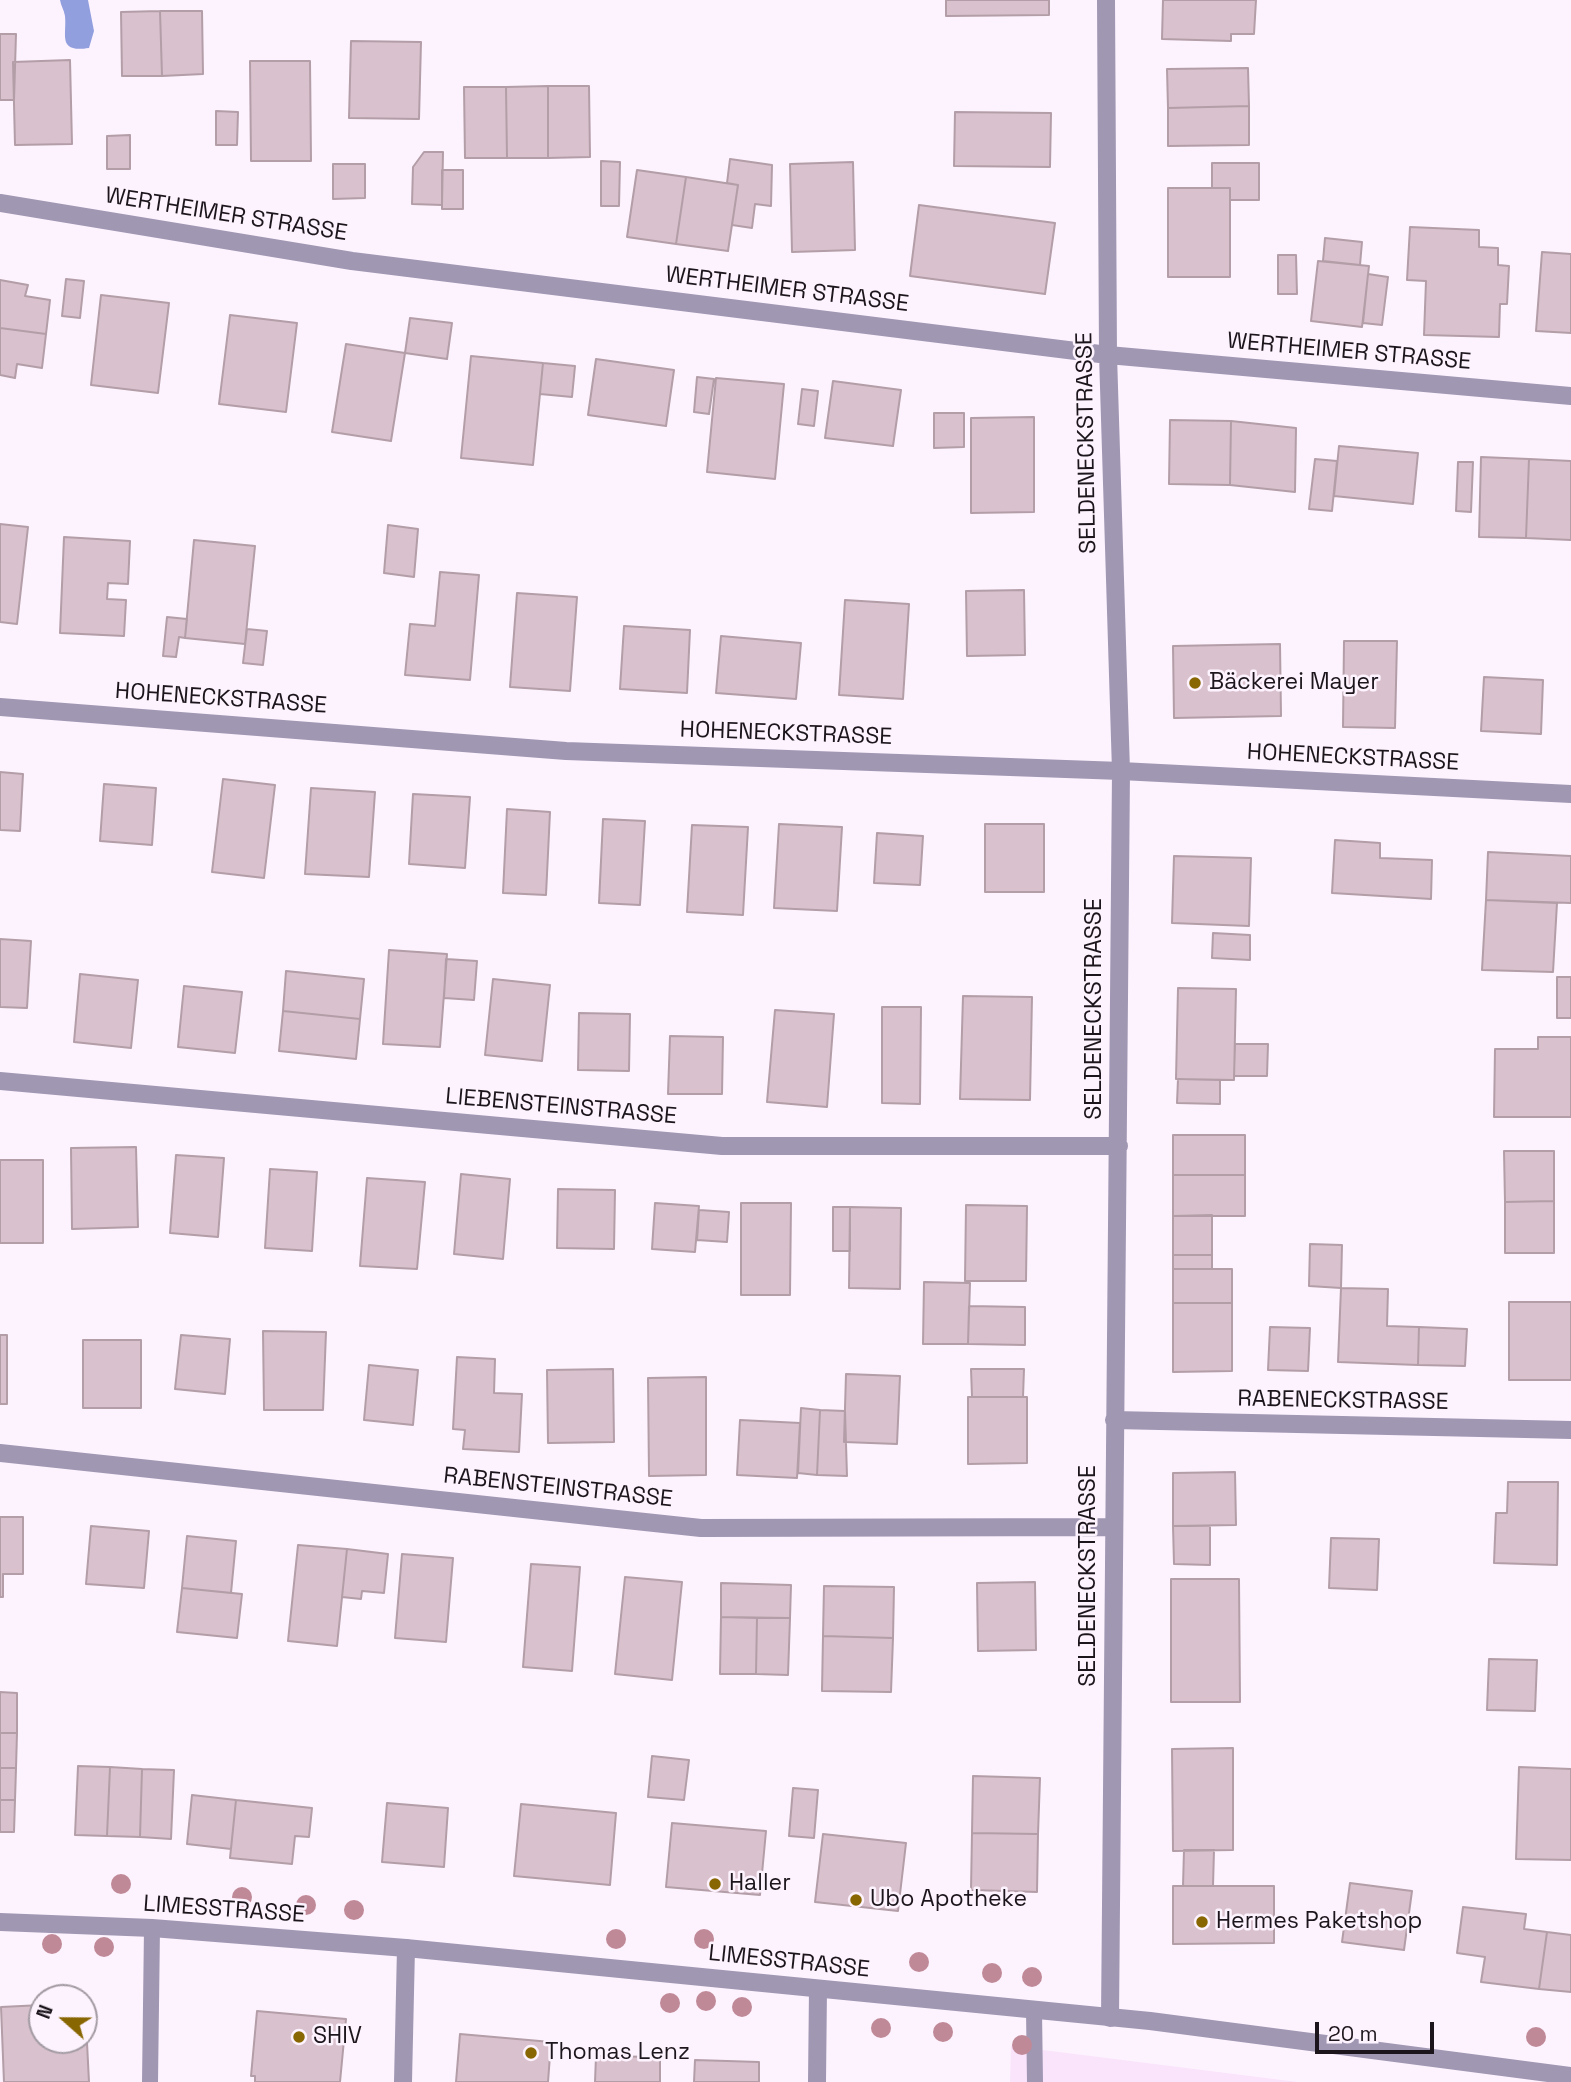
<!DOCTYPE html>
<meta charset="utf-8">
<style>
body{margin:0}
#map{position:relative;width:1571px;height:2082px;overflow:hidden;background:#fdf3fe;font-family:"Space Grotesk",sans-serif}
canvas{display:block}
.north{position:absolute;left:28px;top:1984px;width:70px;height:70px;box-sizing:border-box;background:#fdf3fe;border:2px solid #a39ba4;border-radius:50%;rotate:291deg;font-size:19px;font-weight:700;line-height:28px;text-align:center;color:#1c161c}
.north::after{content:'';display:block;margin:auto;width:24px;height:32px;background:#886602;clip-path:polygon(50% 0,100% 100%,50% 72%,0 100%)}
.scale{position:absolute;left:1315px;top:2022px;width:119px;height:32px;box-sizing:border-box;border:4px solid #1c161c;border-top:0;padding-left:9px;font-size:21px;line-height:24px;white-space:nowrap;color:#1c161c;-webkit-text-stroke:5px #fdf3fe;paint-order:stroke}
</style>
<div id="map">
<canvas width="1571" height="2082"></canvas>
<div class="north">N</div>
<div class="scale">20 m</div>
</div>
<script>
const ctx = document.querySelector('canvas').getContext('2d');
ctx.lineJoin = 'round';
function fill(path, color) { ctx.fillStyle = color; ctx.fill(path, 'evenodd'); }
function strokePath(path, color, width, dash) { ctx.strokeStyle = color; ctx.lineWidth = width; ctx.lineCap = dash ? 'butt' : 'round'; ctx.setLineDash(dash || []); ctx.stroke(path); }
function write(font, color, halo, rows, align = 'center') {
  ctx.font = font + ' "Space Grotesk",sans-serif'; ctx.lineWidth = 5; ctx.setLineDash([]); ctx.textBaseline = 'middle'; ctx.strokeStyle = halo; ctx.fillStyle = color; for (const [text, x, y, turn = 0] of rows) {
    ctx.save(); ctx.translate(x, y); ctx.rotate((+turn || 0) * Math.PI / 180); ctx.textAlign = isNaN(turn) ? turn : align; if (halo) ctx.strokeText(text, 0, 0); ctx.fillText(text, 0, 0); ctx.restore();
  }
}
fill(new Path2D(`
 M1011 2046 1298 2082H1010Z`), '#fae4fc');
fill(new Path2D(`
 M60 0H88L94 31 89 48C57 53 67 35 65 16 64 10 61 6 60 0Z`), '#929fde');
const building = new Path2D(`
 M946 0H1049V15L946 16Z
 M1163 0H1256L1254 34H1231V41L1162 39Z
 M160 11 162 76H122L121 12Z
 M160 11H202L203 74 162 76Z
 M0 34H16L14 100H0Z
 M351 41 421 42 419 119 349 118Z
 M70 60 72 144 15 145 13 62Z
 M250 61H310L311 161H251Z
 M1248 68 1249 106 1168 108 1167 69Z
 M548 86V158H507L506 87Z
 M548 86H589L590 157 548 158Z
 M464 87H506L507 158H465Z
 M1249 106V145L1168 146V108Z
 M216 111 238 112 237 145H216Z
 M955 112 1051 113 1050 167 954 166Z
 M130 135V169H107V136Z
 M424 152H443L442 205 412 204 413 167Z
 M730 159 772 165 771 206 755 204 752 228 732 225 738 185 727 183Z
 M601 161 620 162 619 206H601Z
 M853 162 855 250 792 252 790 164Z
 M1212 163H1259V200H1230V188H1212Z
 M333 164H365V198L333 199Z
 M442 170H463V209H442Z
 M637 170 686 177 676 244 627 237Z
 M686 177 738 185 728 251 676 244Z
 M1168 188H1230V277H1168Z
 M919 205 1055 223 1045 294 910 276Z
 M1410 227 1479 230V247L1498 248V265L1509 266 1507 304H1500L1499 337 1424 335 1426 281 1407 280Z
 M1325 238 1362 242 1360 265 1323 261Z
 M1542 252 1571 254V333L1536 331Z
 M1278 255H1296L1297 294H1278Z
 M1318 261 1369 266 1362 327 1311 321Z
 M1368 274 1388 277 1382 325 1363 323Z
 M66 279 84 281 80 318 62 316Z
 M0 280 28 285 25 296 50 300 46 334 0 328Z
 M101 295 169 303 158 393 91 385Z
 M230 315 297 323 286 412 219 404Z
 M410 318 452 323 447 359 405 353Z
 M0 328 46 334 42 368 17 364 15 378 0 375Z
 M346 344 405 353 391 441 332 432Z
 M471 356 543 363 533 465 461 458Z
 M596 359 674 370 666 426 588 415Z
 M543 363 575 366 572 397 540 394Z
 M697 377 714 379 709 414 694 412Z
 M716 378 784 384 775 479 707 472Z
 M833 381 901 390 893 446 825 438Z
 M802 389 818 391 814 426 798 424Z
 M934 413H964V447L934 448Z
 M1034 417V512L971 513V418Z
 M1170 420 1231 421 1230 485 1169 484Z
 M1231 421 1296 428 1295 492 1230 485Z
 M1339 446 1418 453 1413 504 1334 496Z
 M1481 457 1529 459 1526 538 1479 537Z
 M1315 459 1337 461 1332 511 1309 509Z
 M1529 459 1571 461V540L1526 538Z
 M1458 462H1473L1471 512 1456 511Z
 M0 524 28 527 17 624 0 622Z
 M388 525 418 529 414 577 384 573Z
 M64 537 130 541 128 584 108 583 107 599 126 600 124 636 60 633Z
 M194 540 255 546 245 644 185 638Z
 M440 572 479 575 470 680 405 675 410 624 435 626Z
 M1024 590 1025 655 967 656 966 591Z
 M517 593 577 597 570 691 510 687Z
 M845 600 909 604 903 699 839 695Z
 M167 617 187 619 185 638 179 637 176 657 163 656Z
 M624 626 690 630 687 693 620 689Z
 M247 629 267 631 263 665 243 663Z
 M721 636 801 643 796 699 716 693Z
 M1344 641H1397L1395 728 1343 727Z
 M1280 644 1281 716 1174 718 1173 646Z
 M1484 677 1543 680 1541 734 1481 731Z
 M0 772 23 774 20 831 0 830Z
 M223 779 275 785 264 878 212 872Z
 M104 784 156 788 152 845 100 841Z
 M311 788 375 792 369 877 305 874Z
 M413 794 470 797 465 868 409 864Z
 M507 809 550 812 546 895 503 893Z
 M603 819 645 821 640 905 599 903Z
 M779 824 842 827 837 911 774 908Z
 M985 824H1044V892H985Z
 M692 825 748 827 743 915 687 912Z
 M877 833 923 836 920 885 874 883Z
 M1335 840 1380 843V858L1432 860 1431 899 1332 893Z
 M1488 852 1571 856V903L1486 900Z
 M1174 856 1251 858 1249 926 1172 923Z
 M1486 900 1557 903 1553 972 1482 970Z
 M1213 933 1250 935V960L1212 958Z
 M0 939 31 941 27 1008 0 1007Z
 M389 950 447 954 440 1047 383 1044Z
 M446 959 477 961 474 1000 444 998Z
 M286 971 364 979 360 1019 283 1011Z
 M80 974 138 980 131 1048 74 1042Z
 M1557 977H1571V1018H1557Z
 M493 979 550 985 542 1061 485 1055Z
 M184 986 242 992 235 1053 178 1047Z
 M1178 988 1236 989 1234 1080 1176 1079Z
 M963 996 1032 997 1030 1100 960 1099Z
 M882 1007H921L920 1104 882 1103Z
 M775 1010 834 1014 827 1107 767 1102Z
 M283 1011 360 1019 356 1059 279 1051Z
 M579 1013 630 1014 629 1071 578 1070Z
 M670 1036 723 1037 722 1094H668Z
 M1538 1037H1571V1117H1494L1495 1049H1538Z
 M1235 1044H1268L1267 1076H1234Z
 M1178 1079 1220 1080V1104L1177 1103Z
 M1173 1135H1245V1175H1173Z
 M136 1147 138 1227 72 1229 71 1148Z
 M1504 1151H1554V1201L1505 1202Z
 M176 1155 224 1158 218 1237 170 1233Z
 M0 1160H43V1243H0Z
 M270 1169 317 1172 312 1251 265 1248Z
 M461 1174 510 1179 503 1259 454 1254Z
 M1173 1175H1245V1216H1173Z
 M367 1178 425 1182 417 1269 360 1266Z
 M558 1189 615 1190 614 1249 557 1248Z
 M1554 1201V1253H1505V1202Z
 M655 1203 699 1206 695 1252 652 1249Z
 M741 1203H791L790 1295H741Z
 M966 1205 1027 1206 1026 1281H965Z
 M833 1207H850V1251H833Z
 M850 1207 901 1208 900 1289 849 1288Z
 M699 1210 729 1212 727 1242 697 1240Z
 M1212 1215V1255H1173V1216Z
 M1310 1244 1342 1245 1341 1288 1309 1286Z
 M1173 1255H1212V1269H1173Z
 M1173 1269H1232V1303H1173Z
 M924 1282 970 1283 968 1344H923Z
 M1341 1288 1388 1289 1387 1326 1419 1327 1418 1365 1338 1362Z
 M1509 1302H1571V1380H1509Z
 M1173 1303H1232V1371L1173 1372Z
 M969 1306 1025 1307V1345L968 1344Z
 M1270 1327 1310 1328 1308 1371 1268 1370Z
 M1419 1327 1467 1329 1465 1366 1418 1365Z
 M263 1331 326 1332 323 1410H264Z
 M0 1335H7V1404H0Z
 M181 1335 230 1339 225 1394 175 1389Z
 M83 1340H141V1408H83Z
 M457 1357 495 1359 494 1393 522 1394 519 1452 463 1449 465 1430 453 1429Z
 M369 1365 418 1370 413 1425 364 1420Z
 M613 1369 614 1442 548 1443 547 1370Z
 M971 1369H1024L1023 1397H972Z
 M846 1374 900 1376 897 1444 844 1442Z
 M706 1377V1475L649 1476 648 1378Z
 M968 1397H1027V1463L968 1464Z
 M801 1408 820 1410 817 1475 798 1473Z
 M820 1410 845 1411 847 1476 817 1475Z
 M740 1420 800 1423 797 1478 737 1475Z
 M1235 1472 1236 1525 1173 1526V1473Z
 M1508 1482H1558L1557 1565 1494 1563 1496 1513H1507Z
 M0 1517H23V1574H3V1597H0Z
 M91 1526 149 1531 144 1588 86 1584Z
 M1173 1526H1210V1565L1174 1564Z
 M187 1536 236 1541 231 1593 182 1588Z
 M1331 1538 1379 1539 1377 1590 1329 1588Z
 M298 1545 347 1549 337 1646 288 1641Z
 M347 1549 388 1554 384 1593 362 1591 361 1599 342 1597Z
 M402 1554 453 1558 446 1642 395 1638Z
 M531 1564 580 1567 572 1671 523 1667Z
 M625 1577 682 1582 672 1680 615 1674Z
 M1171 1579H1239L1240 1702H1171Z
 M1035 1582 1036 1650 978 1651 977 1583Z
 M721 1583 791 1585 790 1618 721 1617Z
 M824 1586 894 1587 893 1638 823 1636Z
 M182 1588 242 1594 237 1638 177 1632Z
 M721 1617 757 1618 756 1674H720Z
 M757 1618H790L788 1675 756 1674Z
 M823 1636 893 1638 891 1692 822 1691Z
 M1489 1659 1537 1660 1535 1711 1487 1710Z
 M0 1692 17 1693V1733H0Z
 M0 1733H17L16 1768H0Z
 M1233 1748V1850L1173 1851 1172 1749Z
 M652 1756 689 1760 684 1800 648 1797Z
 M78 1766 110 1767 107 1836 75 1835Z
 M110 1767 142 1769 140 1837 107 1836Z
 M1519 1767 1571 1769V1860L1516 1859Z
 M0 1768H16L15 1800H0Z
 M142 1769 174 1770 171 1839 140 1837Z
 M973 1776 1040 1778 1038 1834 972 1833Z
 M793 1788 818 1790 814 1838 789 1836Z
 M192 1795 236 1800 231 1849 187 1844Z
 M0 1800H15L14 1832H0Z
 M236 1800 312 1808 309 1837 295 1836 292 1864 230 1858Z
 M387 1803 448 1808 444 1867 382 1862Z
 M521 1804 616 1813 610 1885 514 1876Z
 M672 1823 766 1831 760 1895 666 1887Z
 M972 1833 1038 1834 1037 1892 971 1890Z
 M823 1834 906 1843 898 1911 815 1902Z
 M1184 1850H1214L1213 1886H1183Z
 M1350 1883 1412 1891 1404 1950 1342 1942Z
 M1173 1886H1274V1943L1173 1944Z
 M1463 1907 1526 1914 1524 1929 1547 1932 1539 1989 1481 1982 1485 1957 1457 1953Z
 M1547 1932 1571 1935V1992L1539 1989Z
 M85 2003 89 2082H4L1 2007 42 2005V2040H84Z
 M257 2011 346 2019 340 2082H255V2076H251Z
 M460 2034 551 2042 548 2082H456Z
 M596 2056 660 2057V2082H595Z
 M695 2060 759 2062V2082H694Z`);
fill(building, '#d9c2cd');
strokePath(building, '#b39da7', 2);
strokePath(new Path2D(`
 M1034 2011 1035 2082
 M150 2082 152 1928`), '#a097b3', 16);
strokePath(new Path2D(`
 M1106 0 1108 355 1121 771 1110 2018
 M0 203 352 261 1108 355 1571 396
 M0 707 566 751 1121 771 1571 794
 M0 1081 722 1146H1119
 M1114 1420 1571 1430
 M0 1453 701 1528 1113 1527
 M403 2082 406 1948
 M817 2082 818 1989`), '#a097b3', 18);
strokePath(new Path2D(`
 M0 1922 152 1928 406 1948 1150 2021 1571 2076`), '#a097b3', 18);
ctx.fillStyle = '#c08998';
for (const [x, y] of [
 [121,1884],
 [242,1897],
 [306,1905],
 [354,1910],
 [616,1939],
 [704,1939],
 [52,1944],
 [104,1947],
 [919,1962],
 [992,1973],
 [1032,1977],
 [706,2001],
 [670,2003],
 [742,2007],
 [881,2028],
 [943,2032],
 [1536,2037],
 [1022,2045]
]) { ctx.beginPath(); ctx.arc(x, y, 10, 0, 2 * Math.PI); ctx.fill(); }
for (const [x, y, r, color] of [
 [1195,683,7,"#886602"],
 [715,1884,7,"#886602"],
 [856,1900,7,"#886602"],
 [1202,1922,7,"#886602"],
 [299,2037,7,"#886602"],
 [531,2053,7,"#886602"]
]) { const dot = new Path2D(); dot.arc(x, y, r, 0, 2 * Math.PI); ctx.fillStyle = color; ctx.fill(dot); strokePath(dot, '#fdf3fe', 2.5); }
write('23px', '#1c161c', '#fdf3fe', [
 ["WERTHEIMER STRASSE",226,215,9],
 ["WERTHEIMER STRASSE",787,290,7],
 ["WERTHEIMER STRASSE",1349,352,5],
 ["SELDENECKSTRASSE",1087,443,-91],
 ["HOHENECKSTRASSE",221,699,4],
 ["HOHENECKSTRASSE",786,734,2],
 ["HOHENECKSTRASSE",1353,758,3],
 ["SELDENECKSTRASSE",1095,1009,-90],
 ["LIEBENSTEINSTRASSE",561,1107,5],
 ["RABENECKSTRASSE",1343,1401,1],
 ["RABENSTEINSTRASSE",558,1488,6],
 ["SELDENECKSTRASSE",1089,1576,-90],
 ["LIMESSTRASSE",224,1910,4],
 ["LIMESSTRASSE",789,1962,6]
]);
write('23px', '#1c161c', '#fdf3fe', [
 ["Bäckerei Mayer",1209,683],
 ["Haller",729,1884],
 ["Ubo Apotheke",870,1900],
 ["Hermes Paketshop",1216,1922],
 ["SHIV",313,2037],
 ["Thomas Lenz",545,2053]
], 'left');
</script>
